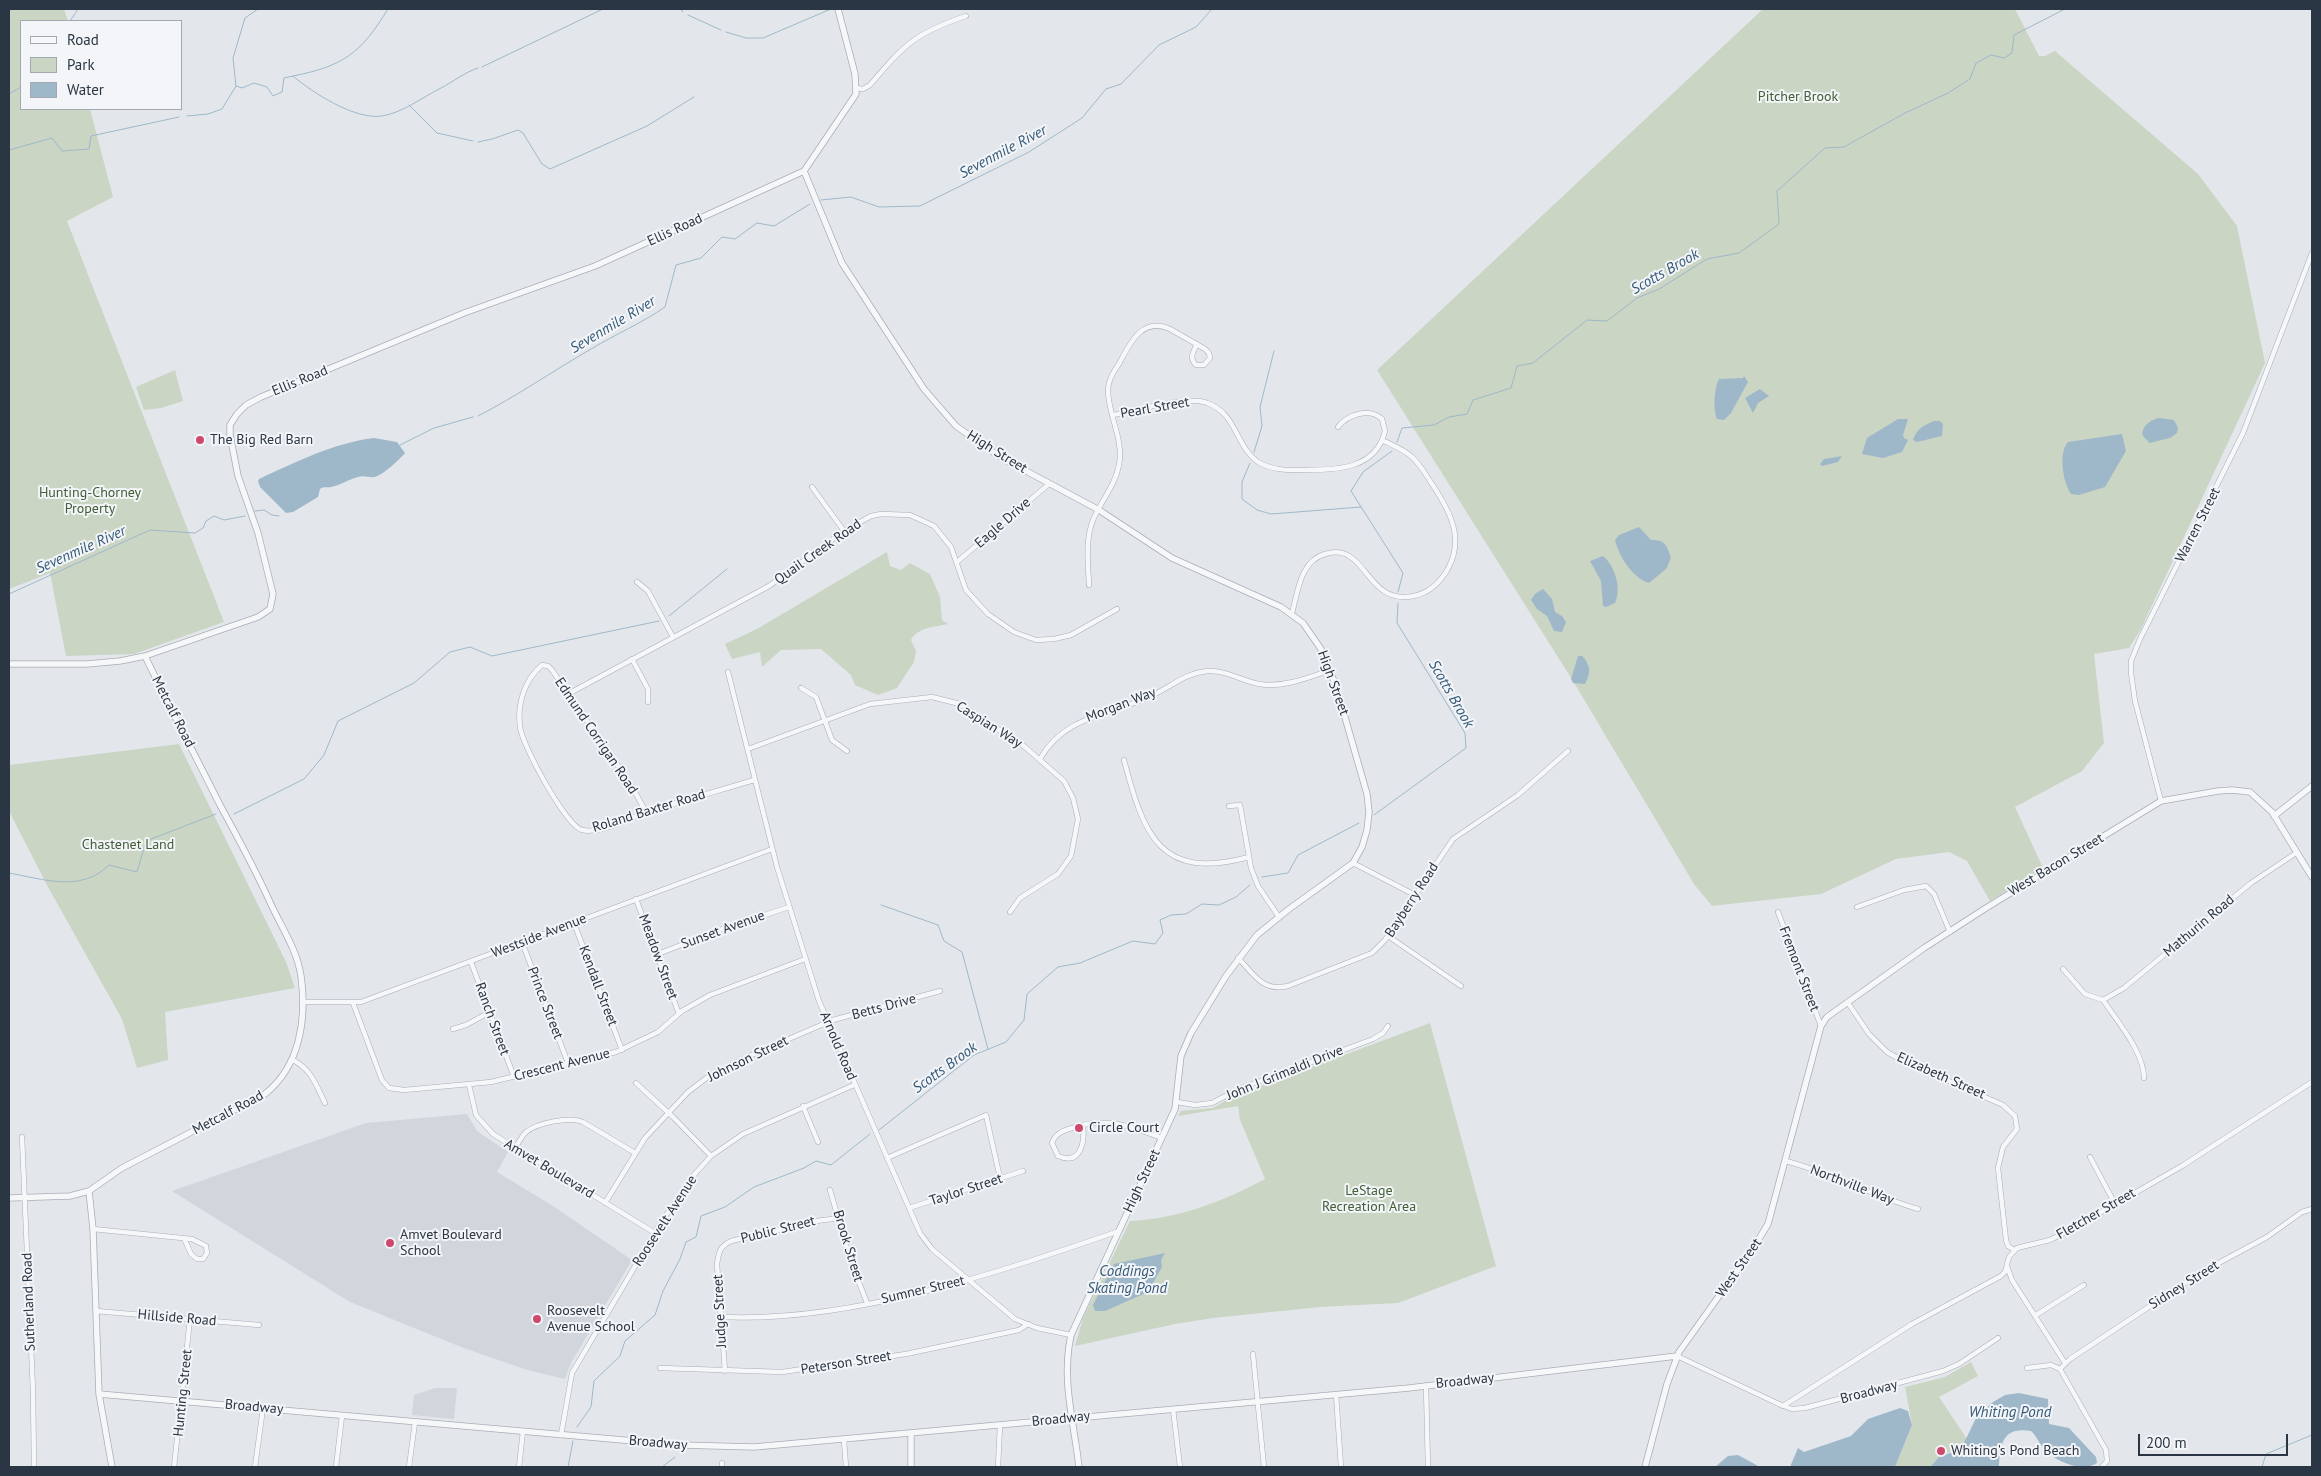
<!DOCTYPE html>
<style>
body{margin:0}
#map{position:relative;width:2321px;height:1476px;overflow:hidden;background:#e3e7eb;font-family:"PT Sans",sans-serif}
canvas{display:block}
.frame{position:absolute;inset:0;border:10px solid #2a3643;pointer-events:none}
.legend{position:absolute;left:20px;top:20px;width:162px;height:90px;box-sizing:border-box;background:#f3f5f8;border:1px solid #a3a9b0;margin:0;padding:6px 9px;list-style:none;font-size:15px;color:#2a3643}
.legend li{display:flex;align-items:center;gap:10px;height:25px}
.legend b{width:25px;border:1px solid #a3a9b0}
.scale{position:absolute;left:2138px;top:1434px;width:150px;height:22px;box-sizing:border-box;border:2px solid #2a3643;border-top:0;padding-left:6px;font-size:15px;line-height:18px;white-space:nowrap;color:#2a3643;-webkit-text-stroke:4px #f3f5f8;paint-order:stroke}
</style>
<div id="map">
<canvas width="2321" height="1476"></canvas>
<div class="frame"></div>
<ul class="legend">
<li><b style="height:6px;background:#f6f7f9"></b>Road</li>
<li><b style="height:14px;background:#cad5c4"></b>Park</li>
<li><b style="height:14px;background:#9eb8ca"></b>Water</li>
</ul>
<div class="scale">200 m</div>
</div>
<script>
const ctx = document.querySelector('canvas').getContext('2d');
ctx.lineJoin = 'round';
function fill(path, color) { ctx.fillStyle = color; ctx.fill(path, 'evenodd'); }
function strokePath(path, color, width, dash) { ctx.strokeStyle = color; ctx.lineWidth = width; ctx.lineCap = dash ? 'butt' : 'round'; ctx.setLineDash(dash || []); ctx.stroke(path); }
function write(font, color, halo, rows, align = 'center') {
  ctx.font = font + ' "PT Sans",sans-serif'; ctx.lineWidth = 4; ctx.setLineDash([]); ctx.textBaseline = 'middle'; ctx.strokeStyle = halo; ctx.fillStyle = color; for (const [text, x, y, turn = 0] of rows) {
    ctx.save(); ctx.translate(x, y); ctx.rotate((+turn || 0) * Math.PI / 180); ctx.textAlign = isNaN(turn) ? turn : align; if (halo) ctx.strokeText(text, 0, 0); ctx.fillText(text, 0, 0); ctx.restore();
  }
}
fill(new Path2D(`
 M467 1114 477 1131 508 1152 497 1172 553 1206 632 1260 571 1363 565 1379 527 1370 461 1347 350 1302 172 1191 366 1123Z
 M435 1388H457L454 1419 412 1415 414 1395Z`), '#d1d6dd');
fill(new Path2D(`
 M9 9H64L68 21H21V109H90L113 197 67 221 224 622 134 654 66 656 50 573 9 589Z
 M1763 9H2015L2039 56H2045L2055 51 2198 174 2237 226 2265 363 2141 629 2129 648 2094 654 2104 743 2082 771 2015 807 2043 868 1990 901 1967 861 1949 852 1896 859 1821 894 1712 906 1694 884 1573 681 1377 370Z
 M175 370 183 401 161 408 144 410 136 387Z
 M887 552 890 566 901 570 910 563 930 574 940 597 942 620 948 624C936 627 917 627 911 640L916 651 914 662 897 688 878 695 855 685 851 675 821 649 781 650 762 667 760 652 732 659 725 644 757 629Z
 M179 744 286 962 295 988 165 1012 168 1060 137 1068 122 1019 48 887 9 811V765Z
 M1430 1023 1496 1266 1398 1303 1320 1307 1213 1318 1175 1324 1075 1346 1083 1318 1130 1221C1177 1219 1225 1201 1265 1179L1240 1120 1238 1106 1178 1116 1181 1111 1213 1108 1234 1096Z
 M1971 1362 1978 1376 1939 1397 1967 1439C1960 1451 1949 1450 1939 1458 1935 1460 1933 1464 1930 1467H1895L1912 1425 1905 1387 1945 1377Z`), '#cad5c4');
fill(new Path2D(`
 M1744 376 1748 382 1731 413 1724 420 1717 419C1713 410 1714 388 1719 379L1743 378Z
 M1760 389 1769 396 1758 403 1753 413 1745 398Z
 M2159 418 2174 420 2178 428 2177 433 2170 438 2149 443C2148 440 2145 439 2143 436 2140 427 2152 419 2159 418Z
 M1898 419H1908L1903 435 1904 438 1908 440 1902 452 1883 458 1862 454 1867 438Z
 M1934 421H1940L1943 424 1942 436 1917 442 1913 440C1917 428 1923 426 1934 421Z
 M2122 434 2126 451 2105 487 2079 495 2071 494C2063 483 2058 453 2068 442Z
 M374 438 397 442 405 453C400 459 382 476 374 477 369 478 363 475 358 477 349 479 341 485 331 487 327 488 324 486 320 489L318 497 293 512 286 513 260 487 258 481 259 479C296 462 333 443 374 438Z
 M1842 456 1838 462 1822 466 1820 464 1824 459Z
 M1639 527 1651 540C1665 540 1666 544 1671 557L1667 568 1649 583C1633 578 1619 557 1615 540L1619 535Z
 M1603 556C1615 566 1622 589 1615 603L1606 607 1603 606 1601 581 1590 561Z
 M1543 589 1552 599 1555 612 1562 616 1566 622 1562 632 1554 631 1547 616 1537 609 1531 600 1535 594Z
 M1578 656H1582C1591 665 1591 673 1585 684L1573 683 1571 679Z
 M1165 1253 1161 1260 1162 1267 1148 1292 1105 1311H1095L1093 1305 1114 1264Z
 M2019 1393 2048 1399 2049 1424 2069 1428 2096 1457 2097 1463C2082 1473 2057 1462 2045 1450 2039 1444 2037 1436 2031 1431 2002 1426 2000 1445 1999 1467H1930L1939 1457 1958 1450 1963 1445 1977 1416 1993 1402 2005 1395Z
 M1900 1408 1908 1411 1912 1425 1895 1467H1790L1798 1448 1804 1452 1851 1436 1868 1419Z
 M1738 1455 1760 1467H1715L1728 1456Z`), '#9eb8ca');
strokePath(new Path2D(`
 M680 9 683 12
 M688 15 721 30
 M70 21 78 9
 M726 32 746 38H763L831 9
 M482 67 603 9
 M293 76C344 66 361 53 388 9
 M236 86 242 88 254 83 267 87 273 96 282 92 284 78 293 76C313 93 355 120 382 116 402 113 423 97 441 88 453 82 465 72 478 68
 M9 94 21 87
 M409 105 437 133 473 141
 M187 116 208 114 222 109 236 86 233 58 245 18 258 9
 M478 142 492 139 518 130 523 133 542 164 550 169 647 126 694 97
 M9 150 52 138 62 151 89 149 91 136 179 117
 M821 200 851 197 879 207 920 206 1029 152 1082 118 1106 89 1121 84 1159 45 1196 27 1212 9
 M478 416C517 396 553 371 591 349 616 334 642 323 665 307L676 265 701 258 722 237 735 239 757 223 774 226 810 204
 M1397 442 1402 428 1434 425 1449 417 1467 414 1473 400 1511 388 1517 366 1533 363 1587 320 1607 321 1637 298 1659 289 1707 259 1739 253 1779 224 1777 191 1825 148 1844 147 1905 113 1948 93 1970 79 1976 63 1991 55 2004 58 2012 53 2014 35 2065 9
 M400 445 434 428 473 417
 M1392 451 1363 472 1351 491 1403 573 1398 592
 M1254 452 1262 426 1260 407 1274 351
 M1250 463 1242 482V499L1257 510 1271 514 1361 507
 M255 511 264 510 272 515 279 516
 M9 594 150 530 195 533 203 528 206 521 214 516 224 520 245 516
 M669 616 727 569
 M234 814 304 779 324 755 338 721 414 683 450 652 470 647 492 656 659 621
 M1374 815 1466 748 1465 733 1397 623 1398 603
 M9 873C43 879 81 893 109 865L137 872 146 841 216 814
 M1262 877 1288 873 1298 855 1359 823
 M881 905 938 925 944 941 962 952 988 1049
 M879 1130 974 1055 1006 1042 1024 1020 1027 994 1058 967 1080 963 1133 941 1155 944 1163 933 1160 920 1171 915 1186 914 1202 904 1219 905 1236 897 1250 885
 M577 1427 591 1407 594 1381 620 1356 625 1341 655 1315 663 1291 680 1259 686 1242 696 1237 701 1216 725 1207 754 1187 804 1168 816 1161 831 1165 870 1134
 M568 1467 573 1441
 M662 1467 675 1457
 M2262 1467 2266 1454 2312 1435`), '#9eb8ca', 1);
const minor = new Path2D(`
 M856 88 863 89 870 85C904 45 915 33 966 16
 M1113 415C1136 411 1187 395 1207 403 1237 413 1235 446 1258 462 1273 471 1290 470 1307 470 1337 470 1376 469 1385 431L1382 419C1369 407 1347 415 1338 427
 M812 487 844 531
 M957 562 1049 484
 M637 582 648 591 673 637
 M1089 585C1088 564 1085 540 1093 520 1101 501 1115 486 1119 465 1124 439 1108 415 1108 390 1108 379 1115 370 1120 362 1131 341 1143 317 1170 329L1205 349 1209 353 1210 358 1204 365H1196C1189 358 1193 352 1197 344
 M1292 613C1298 592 1300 561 1325 554 1368 541 1364 606 1414 596 1428 593 1439 583 1446 572 1466 540 1450 511 1432 484 1426 475 1420 464 1412 457 1403 449 1392 445 1382 440
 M632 659 648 689V702
 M728 672 777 867 819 1001 920 1233 932 1249 1015 1319 1037 1328 1071 1335
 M801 688 816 697 832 740 847 751
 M568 694 769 586 844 531 871 516 881 514 910 515 934 526 951 547 966 590 988 614 1014 632 1036 640 1054 639 1071 635 1117 609
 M748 749 870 704 932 697 960 704 1025 747 1064 781 1073 798 1078 819 1071 856 1058 874 1020 898 1010 912
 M1040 759C1064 716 1109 715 1149 697 1170 688 1184 673 1208 671 1226 670 1242 681 1259 684 1283 688 1308 678 1330 670
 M1124 760C1144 836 1160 881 1249 857
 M2161 801 2135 701 2131 673V661L2140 639 2243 433 2312 253
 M1229 806 1240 805 1251 868 1258 886 1279 917
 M646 812 631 785 552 670 548 666 542 665C524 680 517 705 520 727 522 745 566 826 582 830 602 834 626 819 645 813 680 801 718 791 754 780
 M1353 863 1415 895
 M636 899 679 1014
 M1857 907 1904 890 1926 886 1934 894 1950 932
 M1778 912 1821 1026
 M574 923 622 1050
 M1388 936 1461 986
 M522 942 568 1063
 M658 954 722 929 789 907
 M1238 958C1254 974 1262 992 1288 986L1372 953 1385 940 1453 839 1518 795 1568 751
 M471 962 514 1077
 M2063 969 2085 994 2103 1000
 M2103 1000 2124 988 2251 883 2296 853
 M2103 1000C2117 1021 2144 1052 2144 1078
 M303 1002H361L772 849
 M353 1003 382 1080 389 1088 404 1090 491 1082 616 1052 658 1032 682 1011 710 995 805 959
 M1848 1003 1869 1034 1887 1052 1901 1060 2003 1105 2015 1116 2017 1129 2003 1147 1998 1168 2006 1240 2008 1246 2014 1250
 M453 1029 466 1025 490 1012
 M293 1060C312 1070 316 1085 325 1103
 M636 1083 673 1117 711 1156
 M469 1085 476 1115 493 1134 655 1233
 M1177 1102 1195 1105 1212 1103 1239 1089 1373 1039 1383 1033 1388 1026
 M803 1106 818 1142
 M1083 1125C1085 1142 1081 1166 1058 1156L1052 1143C1055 1134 1062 1131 1072 1128 1106 1116 1130 1126 1162 1138
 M22 1137 33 1391 34 1467
 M515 1149C518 1143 521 1137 526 1132 537 1123 570 1116 583 1122L635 1153
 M2090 1157 2115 1204
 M887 1158 986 1115 1000 1178
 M1786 1161C1831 1173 1873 1196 1918 1209
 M830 1190 851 1262 867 1303
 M605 1203 645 1138 688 1092 709 1076 756 1053 833 1020 940 991
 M909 1208 1023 1171
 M93 1229 192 1239 206 1246 207 1253 203 1259H197L191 1254 184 1238
 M2007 1266 2012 1280 2065 1363
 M96 1311 259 1325
 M2036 1315 2084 1285
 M721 1317C850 1323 997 1273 1119 1231
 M1253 1354 1264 1467
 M1677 1356 1781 1405 1792 1409 1805 1408 1943 1371 1959 1364 1998 1338
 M660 1368 782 1372 906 1354 1019 1330 1028 1324
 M2027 1368 2051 1365 2060 1369 2106 1450 2107 1461 2102 1467
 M2060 1369 2070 1359 2200 1273 2267 1237 2302 1212 2312 1209
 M725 1371 717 1264C719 1252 719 1247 731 1241L816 1221 840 1218
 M1426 1386 1428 1467
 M1336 1394 1341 1467
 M1783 1406 1912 1324 2001 1276 2005 1272 2009 1257 2017 1248 2050 1240 2070 1230 2182 1166 2312 1082
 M1173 1409 1180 1467
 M561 1435 572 1373 660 1224 694 1175 711 1156 743 1134 854 1085
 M844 1440 846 1467
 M722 1463V1467
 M174 1467 190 1319
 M255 1467 263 1408
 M336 1467 342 1416
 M409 1467 415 1422
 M519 1467 523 1431
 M998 1467 1000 1425`);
const tertiary = new Path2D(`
 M804 171 842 263 924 389 956 426 1000 457 1099 510 1172 558 1281 607 1303 623 1321 649 1336 686 1367 794 1369 812 1367 830 1362 847 1353 863 1289 909 1257 935 1226 976 1191 1033 1181 1056 1175 1109 1071 1335C1061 1380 1074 1422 1079 1467
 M9 664H87L120 661 145 656 258 617 270 609 273 594 258 533 238 476 230 435V425L237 414 246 405 261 397 464 313 595 266 804 171 856 94 855 74 838 9
 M2274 816 2312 786
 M89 1191 93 1229 99 1394 112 1467
 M9 1198 70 1196 89 1191 122 1168 265 1094C300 1066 307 1019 301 976 297 949 280 925 269 900 254 867 237 836 220 805 195 755 169 706 145 656
 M99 1394 680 1445 754 1447 1409 1388 1677 1356
 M911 1433V1467
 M1645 1467 1667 1384 1679 1352 1754 1247 1768 1224 1821 1026 1827 1017 1924 948 1986 908 2161 801 2218 791 2232 790 2250 792 2272 812 2312 877`);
strokePath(minor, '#a8aeb5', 5.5);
strokePath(tertiary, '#a8aeb5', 7);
strokePath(minor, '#f6f7f9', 4.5);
strokePath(tertiary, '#f6f7f9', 5.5);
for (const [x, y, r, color] of [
 [200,440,5,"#ce496b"],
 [1079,1128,5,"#ce496b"],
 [390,1243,5,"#ce496b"],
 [537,1319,5,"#ce496b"],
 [1941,1451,5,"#ce496b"]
]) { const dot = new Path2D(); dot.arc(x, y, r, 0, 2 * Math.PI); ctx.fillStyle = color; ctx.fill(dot); strokePath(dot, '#f3f5f8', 2); }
write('14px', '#435f38', '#f3f5f8', [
 ["Pitcher Brook",1798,97],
 ["Hunting-Chorney",90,493],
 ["Property",90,509],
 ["Chastenet Land",128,845],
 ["LeStage",1369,1191],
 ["Recreation Area",1369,1207]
]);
write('14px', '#2a3643', '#f3f5f8', [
 ["Ellis Road",675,230,-25],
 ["Ellis Road",300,381,-22],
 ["Pearl Street",1155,408,-10],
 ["High Street",997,452,32],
 ["Eagle Drive",1003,523,-41],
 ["Warren Street",2198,525,-63],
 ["Quail Creek Road",818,552,-35],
 ["High Street",1333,683,70],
 ["Morgan Way",1121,705,-21],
 ["Metcalf Road",173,712,63],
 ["Caspian Way",989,725,32],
 ["Edmund Corrigan Road",596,736,56],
 ["Roland Baxter Road",649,811,-17],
 ["West Bacon Street",2056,865,-31],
 ["Bayberry Road",1412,900,-57],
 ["Mathurin Road",2199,926,-40],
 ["Sunset Avenue",723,930,-20],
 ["Westside Avenue",539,936,-21],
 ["Meadow Street",658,957,70],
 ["Fremont Street",1799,969,69],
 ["Kendall Street",598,986,69],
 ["Prince Street",545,1003,69],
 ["Betts Drive",884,1007,-15],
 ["Ranch Street",492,1019,70],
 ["Arnold Road",838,1046,67],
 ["Johnson Street",748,1059,-26],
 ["Crescent Avenue",562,1065,-14],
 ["John J Grimaldi Drive",1285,1073,-22],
 ["Elizabeth Street",1941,1076,24],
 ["Metcalf Road",228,1113,-28],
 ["Amvet Boulevard",549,1169,31],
 ["High Street",1142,1181,-65],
 ["Northville Way",1852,1185,21],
 ["Taylor Street",966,1190,-18],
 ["Fletcher Street",2096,1214,-30],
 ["Roosevelt Avenue",665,1221,-57],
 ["Public Street",778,1230,-14],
 ["Brook Street",848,1246,73],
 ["West Street",1739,1268,-55],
 ["Sidney Street",2184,1285,-32],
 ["Sumner Street",923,1290,-13],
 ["Sutherland Road",29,1302,-92],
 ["Judge Street",720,1311,-93],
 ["Hillside Road",177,1318,5],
 ["Peterson Street",846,1363,-9],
 ["Broadway",1465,1381,-6],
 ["Broadway",1869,1392,-15],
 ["Hunting Street",183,1393,-84],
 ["Broadway",254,1407,5],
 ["Broadway",1061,1419,-6],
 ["Broadway",658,1443,5]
]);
write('14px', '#2a3643', '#f3f5f8', [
 ["The Big Red Barn",210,440],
 ["Circle Court",1089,1128],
 ["Amvet Boulevard",400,1235],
 ["School",400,1251],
 ["Roosevelt",547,1311],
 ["Avenue School",547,1327],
 ["Whiting's Pond Beach",1951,1451]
], 'left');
write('italic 15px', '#345977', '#f3f5f8', [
 ["Sevenmile River",1003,152,-28],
 ["Scotts Brook",1665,272,-30],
 ["Sevenmile River",613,325,-31],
 ["Sevenmile River",81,550,-24],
 ["Scotts Brook",1451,694,60],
 ["Scotts Brook",945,1068,-36],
 ["Coddings",1127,1272],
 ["Skating Pond",1127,1289],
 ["Whiting Pond",2010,1413]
]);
</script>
